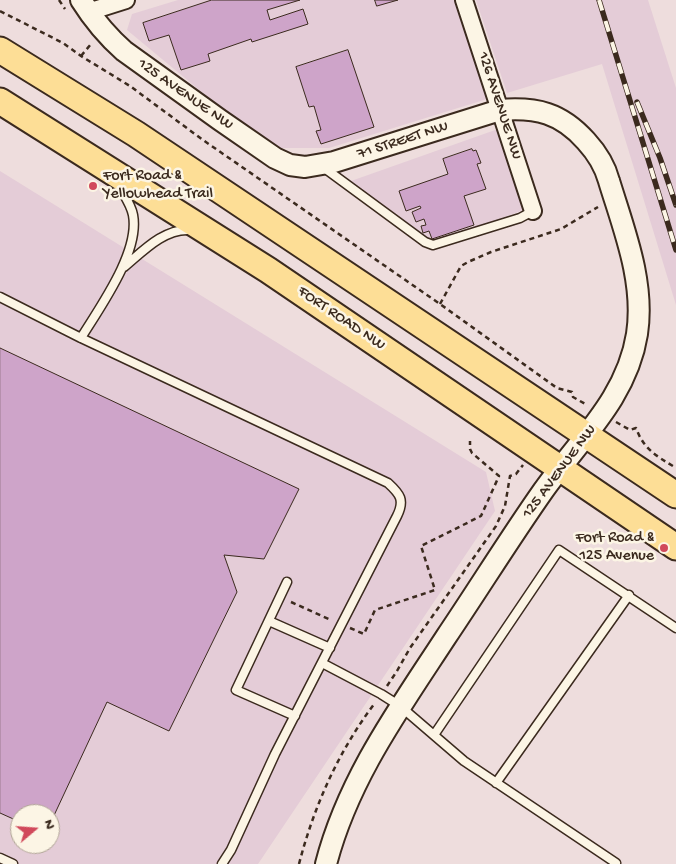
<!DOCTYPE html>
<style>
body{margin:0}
#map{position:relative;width:676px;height:864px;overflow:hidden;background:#edd;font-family:"Gochi Hand",sans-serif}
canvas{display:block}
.north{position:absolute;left:10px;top:804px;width:50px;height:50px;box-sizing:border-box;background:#fcf5e5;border:1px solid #afa495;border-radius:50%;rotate:72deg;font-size:14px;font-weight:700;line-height:20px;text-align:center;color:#3b2a1e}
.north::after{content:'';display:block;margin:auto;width:18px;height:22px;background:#d1495b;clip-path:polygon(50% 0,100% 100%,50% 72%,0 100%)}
</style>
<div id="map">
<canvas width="676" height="864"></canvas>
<div class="north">N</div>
</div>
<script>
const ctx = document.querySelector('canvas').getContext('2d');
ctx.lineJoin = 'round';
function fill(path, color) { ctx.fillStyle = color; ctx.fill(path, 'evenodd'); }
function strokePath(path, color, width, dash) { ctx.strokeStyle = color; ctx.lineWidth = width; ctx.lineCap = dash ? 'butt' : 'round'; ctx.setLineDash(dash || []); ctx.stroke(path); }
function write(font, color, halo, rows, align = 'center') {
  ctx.font = font + ' "Gochi Hand",sans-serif'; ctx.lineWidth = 5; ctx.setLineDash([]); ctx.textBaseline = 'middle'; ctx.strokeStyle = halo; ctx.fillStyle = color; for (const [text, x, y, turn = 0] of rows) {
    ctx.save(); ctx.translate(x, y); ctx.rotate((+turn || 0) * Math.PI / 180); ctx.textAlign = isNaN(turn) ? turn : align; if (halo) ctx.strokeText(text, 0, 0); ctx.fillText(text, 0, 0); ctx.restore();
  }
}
fill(new Path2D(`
 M178 0H455L487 99 329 148H280L215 103 127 30 132 14Z
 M476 0H648L676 88V305L602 64 507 93Z
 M498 129 524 210 434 242 351 181Z
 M0 171 486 472 495 511 258 864H0ZM20 814H50V844H20Z`), '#e4ccd7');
const building = new Path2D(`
 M212 0H300L267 10 270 20 303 9 308 24 252 42 251 39 208 54 210 61 181 70 169 35 149 41 143 23Z
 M375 0H398L377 6Z
 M348 50 374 127 321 144 316 131 321 130 314 106 309 107 296 67Z
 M472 149 473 151 476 150 481 163 477 164 486 189 464 196 474 225 432 239 429 231 423 233 421 226 426 225 424 219 416 222 412 212 421 208 420 206 406 211 399 191 448 174 443 159Z
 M0 348 299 489 264 559 224 555 237 592 169 731 107 702 50 824V814H20V822L0 813Z`);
fill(building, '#cea4c9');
strokePath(building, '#3b2a1e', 1);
const service = new Path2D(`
 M323 167 425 242 433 245 520 218 533 211
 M124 267C142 252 164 228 190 230
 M0 297 81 338 388 483C400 494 405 500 397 516L275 754 231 850 222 864
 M81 338C100 307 140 252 133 215 131 204 123 194 118 184
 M287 582 236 690 295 716
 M269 621 330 648
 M322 663 381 694 400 706 464 761 616 863
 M434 735 559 550 676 628
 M496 783 629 595
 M0 858 13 864`);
const minor = new Path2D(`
 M464 0 533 211
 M88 12 126 0`);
const tertiary = new Path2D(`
 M81 0C93 19 107 36 124 51L220 120 275 158 290 165 305 167 334 162 500 110C537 107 561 113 586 141 597 153 605 166 609 181 624 230 645 282 637 334 627 398 579 440 543 491 510 538 479 588 446 637 399 709 348 779 326 864`);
const primary = new Path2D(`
 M0 50 136 134 676 495
 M0 101 268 270 676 547`);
strokePath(service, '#3b2a1e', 11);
strokePath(minor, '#3b2a1e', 20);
strokePath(tertiary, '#3b2a1e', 24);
strokePath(primary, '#3b2a1e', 29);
strokePath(new Path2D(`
 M59 0 65 9
 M0 11 63 43 81 56 130 86 203 140 440 304 557 388 572 392 573 397 587 405
 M81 56 91 44
 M440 304 461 266 468 262 491 252 561 229 598 207
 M616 422 630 430 636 428C644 450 657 456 676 468
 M291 602 331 620
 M350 628 364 634 375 610 435 590 421 546 481 516 499 476 472 453 470 449V441
 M387 686 397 671 410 648 496 526 505 506 510 476 516 474 523 465
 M299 864C314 806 339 750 375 703`), '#3b2a1e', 2.5, [5, 4]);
strokePath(service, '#fcf5e5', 8);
strokePath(minor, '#fcf5e5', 16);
strokePath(tertiary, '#fcf5e5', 20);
strokePath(primary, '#fdde96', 25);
const rail = new Path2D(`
 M599 0 676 250
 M637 102 660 158 676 205`);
strokePath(rail, '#3b2a1e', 5.5);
strokePath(rail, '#fcf5e5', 4, [11]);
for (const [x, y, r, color] of [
 [93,186,5,"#d1495b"],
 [664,548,5,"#d1495b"]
]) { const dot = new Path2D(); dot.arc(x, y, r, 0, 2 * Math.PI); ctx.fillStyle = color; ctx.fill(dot); strokePath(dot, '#fcf5e5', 2); }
write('16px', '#3b2a1e', '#fcf5e5', [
 ["125 AVENUE NW",185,95,35],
 ["126 AVENUE NW",499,106,72],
 ["71 STREET NW",403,141,-18],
 ["FORT ROAD NW",341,319,34],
 ["125 AVENUE NW",560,472,-53]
]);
write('16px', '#3b2a1e', '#fcf5e5', [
 ["Fort Road &",103,177],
 ["Yellowhead Trail",103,195],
 ["Fort Road &",654,539,"right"],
 ["125 Avenue",654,557,"right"]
], 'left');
</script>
